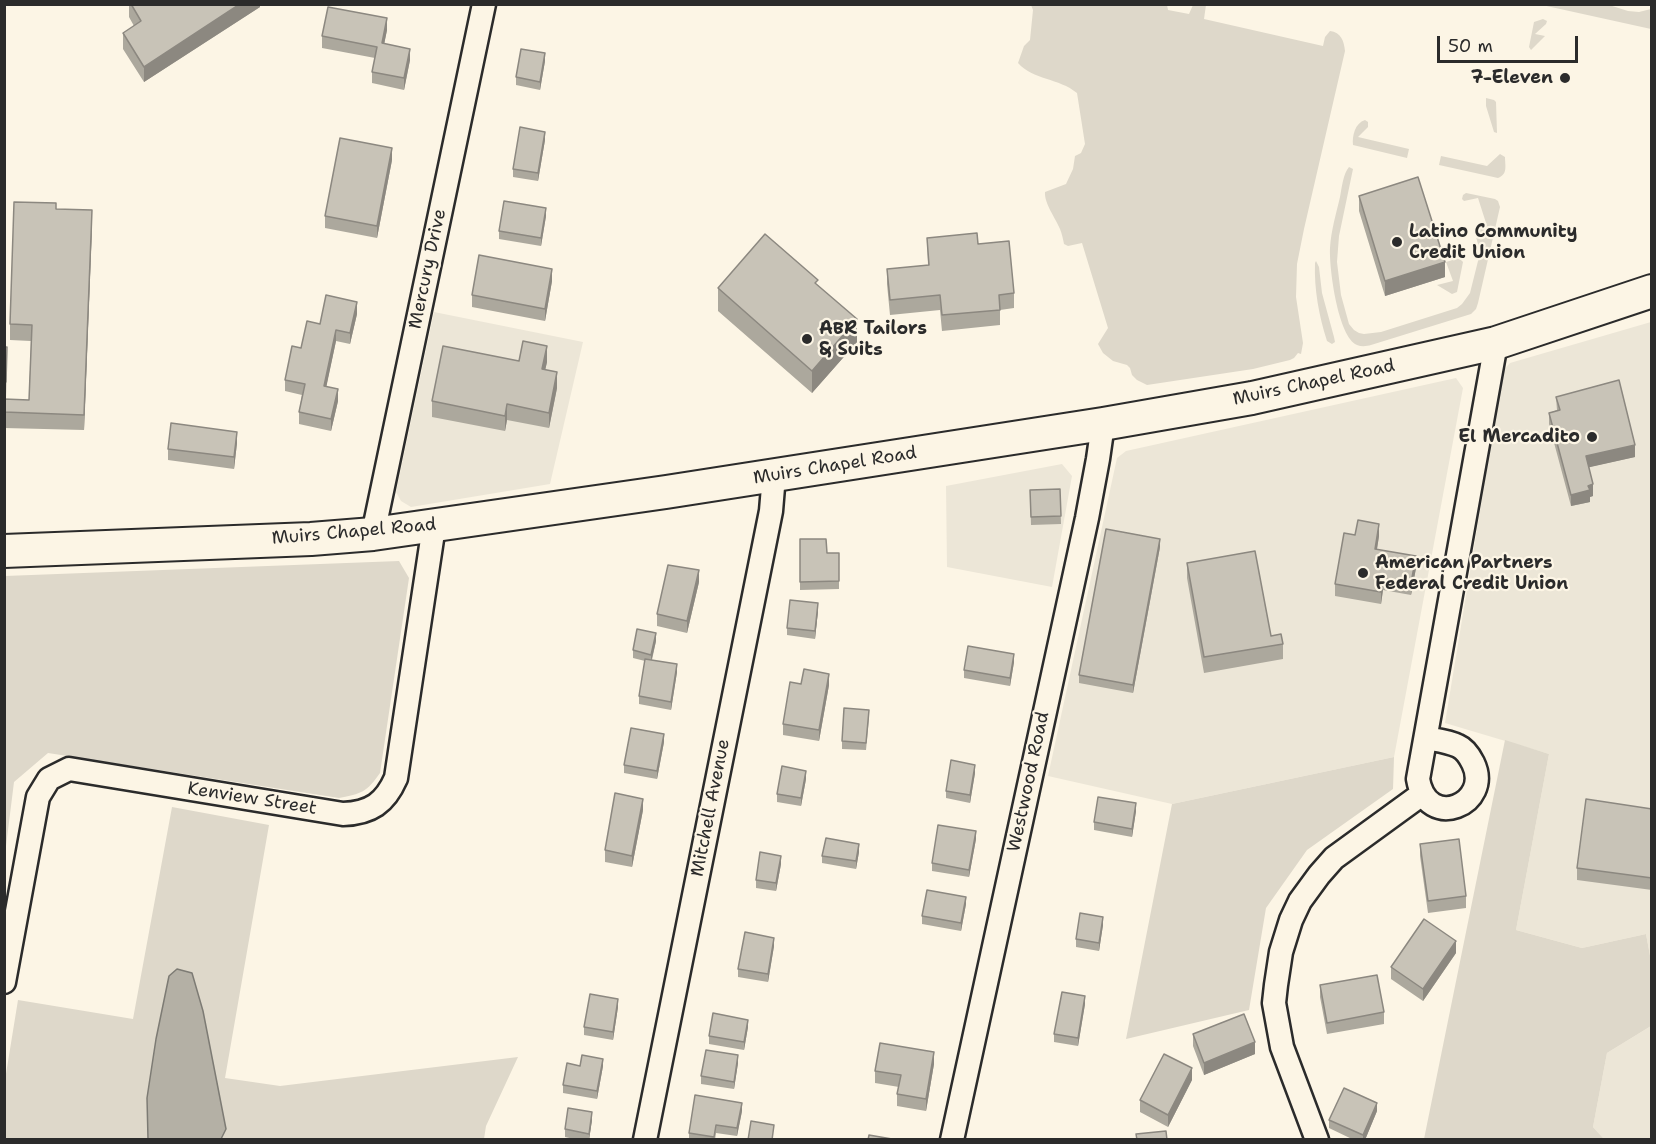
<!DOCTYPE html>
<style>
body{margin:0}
#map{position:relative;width:1656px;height:1144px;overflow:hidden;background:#fcf5e5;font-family:"Shantell Sans",sans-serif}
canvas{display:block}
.frame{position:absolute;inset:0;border:6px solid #2b2b2b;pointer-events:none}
.scale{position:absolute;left:1437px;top:36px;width:141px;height:27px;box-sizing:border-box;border:3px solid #2b2b2b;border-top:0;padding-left:8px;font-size:18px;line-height:21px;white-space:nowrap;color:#2b2b2b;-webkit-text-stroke:4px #fcf5e5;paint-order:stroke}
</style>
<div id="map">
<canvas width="1656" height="1144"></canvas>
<div class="frame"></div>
<div class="scale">50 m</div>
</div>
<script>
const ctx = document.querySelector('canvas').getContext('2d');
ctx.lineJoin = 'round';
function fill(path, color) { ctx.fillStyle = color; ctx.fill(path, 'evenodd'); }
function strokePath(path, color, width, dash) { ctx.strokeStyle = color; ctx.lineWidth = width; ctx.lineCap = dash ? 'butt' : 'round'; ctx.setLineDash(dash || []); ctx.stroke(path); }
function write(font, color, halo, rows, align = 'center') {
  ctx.font = font + ' "Shantell Sans",sans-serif'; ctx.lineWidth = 4.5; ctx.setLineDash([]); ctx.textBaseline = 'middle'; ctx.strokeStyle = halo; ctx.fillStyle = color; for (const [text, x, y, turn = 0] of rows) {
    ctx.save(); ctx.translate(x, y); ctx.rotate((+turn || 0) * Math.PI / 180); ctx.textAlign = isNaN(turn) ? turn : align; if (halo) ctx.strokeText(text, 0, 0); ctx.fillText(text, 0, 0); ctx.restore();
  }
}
fill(new Path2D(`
 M434 312 583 342 550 484 411 507 401 501 396 492Z
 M1651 322V961L1646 934 1582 948 1516 930 1549 754 1445 723 1503 371 1510 363Z
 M1456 378 1463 388 1394 757 1172 804 1048 776 1117 458 1126 451Z
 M1062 464 1072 476 1052 587 947 567 946 486Z
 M1651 1026V1139H1604L1593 1127 1607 1053Z`), '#ece6d7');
fill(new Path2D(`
 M1145 5H1167L1168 10 1189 14 1193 5H1206L1204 19 1323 46 1325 37 1330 31C1341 32 1344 41 1345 51L1304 229 1297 264 1296 297 1303 343 1301 354 1298 353 1294 358 1290 360 1253 369 1147 385 1137 380 1132 375 1130 368 1127 365 1113 361 1103 353 1098 344 1108 328 1082 243 1068 246 1064 244C1063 239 1062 234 1060 229 1056 219 1044 203 1045 192L1066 184 1073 169 1075 156 1081 153 1085 144 1077 93C1059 78 1033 80 1018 63L1024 46 1030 40 1033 10 1031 5Z
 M1542 5H1609L1628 11 1639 12 1651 9V29Z
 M1543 19 1547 21 1546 24 1535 34 1545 36 1531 50 1529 47 1534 22Z
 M1486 98 1494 100 1496 102 1497 133 1494 132 1486 106Z
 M1365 120 1368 122V127L1358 137 1409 149 1407 158 1353 145C1352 136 1355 123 1365 120Z
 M1500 154 1505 157C1505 166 1508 174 1498 178L1439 165 1441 156 1487 166Z
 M1349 167 1353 169 1339 236 1337 262 1341 295 1349 324 1354 330 1359 333 1364 334 1381 332 1457 308 1462 304 1470 293 1479 257V248L1474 229 1486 223 1478 198 1464 201 1462 199 1463 195 1466 193 1495 199 1498 201 1500 207 1478 303 1476 309 1471 314 1371 345C1367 346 1362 347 1357 345 1338 337 1329 268 1330 248 1331 231 1336 214 1340 197 1342 187 1343 174 1349 167Z
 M1459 258 1463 262 1457 292 1452 294 1437 285 1453 281 1446 262Z
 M1316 261 1319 267 1322 293 1334 337 1335 342 1332 344 1327 341C1319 316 1314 289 1315 263Z
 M399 561 409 578 380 773C367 792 361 794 339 798L48 753 14 782 5 854V576Z
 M1505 740 1549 754 1516 930 1582 948 1646 934 1651 961V1026L1607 1053 1593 1127 1604 1139H1424Z
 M1394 757 1393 789 1307 850 1266 908 1249 1010 1126 1039 1172 804Z
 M172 807 269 825 225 1078 280 1086 518 1057 486 1126 484 1139H221L226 1129 203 1011 192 973 147 1098 148 1139 5 1140V1080L18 1000 133 1019Z`), '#ded8ca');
const water = new Path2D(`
 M177 969 192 973 203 1011 226 1129 221 1139H148L147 1098 156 1039 169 976Z`);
fill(water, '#b4b0a5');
strokePath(water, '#7d7b74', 1.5);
const street = new Path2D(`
 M373 534 484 4
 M1426 738C1436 740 1448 741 1458 746 1465 749 1470 757 1473 763 1493 804 1427 832 1418 779L1496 343
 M4 982 38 797 49 779 69 769 343 814C371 813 385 803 396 778L434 526
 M645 1140 771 511 774 475
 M952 1140 1087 518 1098 459 1103 424
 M1317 1140 1282 1047 1274 1003 1276 985 1281 952 1291 920 1300 901 1319 875 1334 858 1422 794`);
const secondary = new Path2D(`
 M4 551 311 539 373 534 666 492 1103 424 1252 398 1496 343 1652 291`);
strokePath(street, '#2b2b2b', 27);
strokePath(secondary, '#2b2b2b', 36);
strokePath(street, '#fcf5e5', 22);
strokePath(secondary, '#fcf5e5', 32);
fill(new Path2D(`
 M129 4H260V7L144 82 123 49V33L134 26 129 17Z
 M387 30 384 44 410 60 404 90 372 83V72L375 58 322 48V36Z
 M545 61 540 90 516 85V77Z
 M545 140 538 181 513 177V169Z
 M392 160 377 238 325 228V216Z
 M1359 196 1445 277 1385 296 1359 211Z
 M56 209 92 226 84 430 4 428V399L29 400 31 341 10 340V324Z
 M546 216 541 246 499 239V231Z
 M927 238 978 244 1014 293V308L1000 310V325L942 331 940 310 890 315 887 284V269L928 265Z
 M552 281 545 321 472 307V295Z
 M818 285 857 342 812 393 718 311V288Z
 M357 314 350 344 336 341 326 387 338 401 331 431 299 424V412L302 395 285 391V380L301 348 320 324Z
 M4 347 7 362 6 398H4Z
 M519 361 547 362 545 370 557 388 549 428 507 420 505 431 432 417V401Z
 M1556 397 1635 457 1589 467 1593 496 1590 497V502L1571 506 1549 424V413L1557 410Z
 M237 443 234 469 168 460V449Z
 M1060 489 1061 524 1031 525 1030 490Z
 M1355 535 1379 536 1377 549 1416 568 1411 595 1383 590 1381 604 1335 596V584Z
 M800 539 827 553H839V589L800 590Z
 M1160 547 1133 693 1079 683V675Z
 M1187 563 1271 636 1283 644V659L1204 673 1187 578Z
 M699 582 687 633 657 626V614Z
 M818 611 815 639 787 635V628Z
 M656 641 652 660 677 672 671 710 639 704V696L645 661 633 658V650Z
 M1014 662 1010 686 964 678V670Z
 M801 684 829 685 819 741 783 735V724Z
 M869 718 866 750 842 749V741Z
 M664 742 657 779 624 773V765Z
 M975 773 970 803 946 798V791Z
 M806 779 801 806 777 802V794Z
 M1652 809V890L1577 880V868Z
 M643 810 632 867 605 862V850Z
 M1136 811 1132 837 1094 830V822Z
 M976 839 969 877 932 871V863Z
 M1420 844 1466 896V908L1428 913 1420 856Z
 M859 852 856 869 822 863V856Z
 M781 864 776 891 756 888V880Z
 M966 904 961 931 922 924V916Z
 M1103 925 1099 951 1076 947V939Z
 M774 946 768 982 738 977V969Z
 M1456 953 1423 1001 1391 979V967Z
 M1320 985 1384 1012V1024L1327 1034 1320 997Z
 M1085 1004 1078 1046 1054 1042V1034Z
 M618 1007 613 1040 584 1035V1027Z
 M748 1027 744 1050 709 1044V1036Z
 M1193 1034 1255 1054 1204 1075 1193 1046Z
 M738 1063 734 1089 701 1084V1076Z
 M934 1064 926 1111 897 1106V1094L899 1087 875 1083V1071Z
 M603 1066 597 1099 563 1093V1085Z
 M1192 1080 1168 1127 1140 1112V1100Z
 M742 1111 737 1136 716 1133 715 1140H689V1133Z
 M1377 1111 1365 1140H1354L1329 1128V1120Z
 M592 1120 589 1140H578L565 1137V1129Z`), '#aca89d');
fill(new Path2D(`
 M240 4H260V7L144 82V67Z
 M387 18V30L382 55V43Z
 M410 49V60L404 90V78Z
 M545 53V61L540 90V82Z
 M545 132V140L538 181V173Z
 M392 148V160L377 238V226Z
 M546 208V216L541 246V238Z
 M92 210V226L84 430V415Z
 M1445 262V277L1385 296V281Z
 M552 269V281L545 321V309Z
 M357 302V314L350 344V333Z
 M857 319V342L812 393V371Z
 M336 330V341L324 398V386Z
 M547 346V362L542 384V369Z
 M557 372V388L549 428V413Z
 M338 389V401L331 431V419Z
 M507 404V420L505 431V416Z
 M237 432V443L234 469V457Z
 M1635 445V457L1586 468V456Z
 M1593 484V496L1590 497V502L1571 506V495L1588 486Z
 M1379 524V536L1375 561V549Z
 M1160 539V547L1133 693V685Z
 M1416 556V568L1411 595V583Z
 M699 570V582L687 633V621Z
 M1383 578V590L1381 604V592Z
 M818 603V611L815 639V631Z
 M656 633V641L651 662V655Z
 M1014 654V662L1010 686V678Z
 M677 664V672L671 710V702Z
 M829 674V685L819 741V730Z
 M664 734V742L657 779V771Z
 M975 765V773L970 803V795Z
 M806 771V779L801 806V798Z
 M643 799V810L632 867V856Z
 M1136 803V811L1132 837V829Z
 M976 831V839L969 877V870Z
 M859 844V852L856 869V861Z
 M781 856V864L776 891V883Z
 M966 897V904L961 931V923Z
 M1103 917V925L1099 951V943Z
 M774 938V946L768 982V974Z
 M1456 941V953L1423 1001V989Z
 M1085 996V1004L1078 1046V1038Z
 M618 999V1007L613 1040V1032Z
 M748 1020V1027L744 1050V1042Z
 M1255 1042V1054L1204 1075V1063Z
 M934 1052V1064L926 1111V1099Z
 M738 1055V1063L734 1089V1082Z
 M603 1059V1066L597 1099V1091Z
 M1192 1068V1080L1168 1127V1115Z
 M742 1103V1111L737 1136V1128Z
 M1377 1103V1111L1365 1140H1363V1135Z
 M592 1112V1120L589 1140V1134Z`), '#8c8880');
const building = new Path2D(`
 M131 4H240L144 67 123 33 141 21Z
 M328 7 387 18 382 43 410 49 404 78 372 72 377 47 322 36Z
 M521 49 545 53 540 82 516 77Z
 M520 127 545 132 538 173 513 169Z
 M340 138 392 148 377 226 325 216Z
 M1418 177 1445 262 1385 281 1359 196Z
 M504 201 546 208 541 238 499 231Z
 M14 202 56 203V209L92 210 84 415 4 412V399L29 400 32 325 10 324Z
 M977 233 978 244 1009 241 1014 293 999 295 1000 310 942 315 940 295 890 300 887 269 929 265 927 238Z
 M765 234 818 280 815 283 857 319 812 371 718 288Z
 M479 255 552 269 545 309 472 295Z
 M326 295 357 302 350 333 336 330 324 386 338 389 331 419 299 412 305 384 285 380 292 346 301 348 307 321 320 324Z
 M523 341 547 346 542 369 557 372 549 413 507 404 505 416 432 401 443 346 519 361Z
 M4 347H7L6 382H4Z
 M1619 380 1635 445 1586 456 1593 484 1588 486 1590 490 1571 495 1549 413 1560 410 1556 397Z
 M171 423 237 432 234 457 168 449Z
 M1060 489 1061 516 1031 517 1030 490Z
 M1358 520 1379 524 1375 549 1416 556 1411 583 1383 578 1381 592 1335 584 1344 533 1355 535Z
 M1106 529 1160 539 1133 685 1079 675Z
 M800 539H826L827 553H839V581L800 582Z
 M1255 551 1271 636 1281 634 1283 644 1204 657 1187 563Z
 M668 565 699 570 687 621 657 614Z
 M790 600 818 603 815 631 787 628Z
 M637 629 656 633 651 655 633 650Z
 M968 646 1014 654 1010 678 964 670Z
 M645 659 677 664 671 702 639 696Z
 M804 669 829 674 819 730 783 724 790 682 801 684Z
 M844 708 869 710 866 743 842 741Z
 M631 728 664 734 657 771 624 765Z
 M951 760 975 765 970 795 946 791Z
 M782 766 806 771 801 798 777 794Z
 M615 793 643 799 632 856 605 850Z
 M1098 797 1136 803 1132 829 1094 822Z
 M1586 799 1652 809V878L1577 868Z
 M938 825 976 831 969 870 932 863Z
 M826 838 859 844 856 861 822 856Z
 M1459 839 1466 896 1428 901 1420 844Z
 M760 852 781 856 776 883 756 880Z
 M927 890 966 897 961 923 922 916Z
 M1080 913 1103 917 1099 943 1076 939Z
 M1424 919 1456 941 1423 989 1391 967Z
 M745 932 774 938 768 974 738 969Z
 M1377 975 1384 1012 1327 1023 1320 985Z
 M1062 992 1085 996 1078 1038 1054 1034Z
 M590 994 618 999 613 1032 584 1027Z
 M713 1013 748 1020 744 1042 709 1036Z
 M1244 1014 1255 1042 1204 1063 1193 1034Z
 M880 1043 934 1052 926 1099 897 1094 901 1075 875 1071Z
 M706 1050 738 1055 734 1082 701 1076Z
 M1164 1054 1192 1068 1168 1115 1140 1100Z
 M582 1055 603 1059 597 1091 563 1085 567 1063 580 1066Z
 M1344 1088 1377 1103 1363 1135 1329 1120Z
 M695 1095 742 1103 737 1128 716 1125 714 1137 689 1133Z
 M568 1108 592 1112 589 1134 565 1129Z
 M751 1121 774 1125 772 1140H748Z
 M1166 1131 1167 1140H1137L1136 1134Z
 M869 1135 892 1139V1140H868Z`);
fill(building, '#c8c3b7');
strokePath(building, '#8c8880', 1.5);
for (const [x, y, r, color] of [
 [1565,78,6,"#2b2b2b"],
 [1397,242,6,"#2b2b2b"],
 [807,339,6,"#2b2b2b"],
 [1592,437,6,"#2b2b2b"],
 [1363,573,6,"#2b2b2b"]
]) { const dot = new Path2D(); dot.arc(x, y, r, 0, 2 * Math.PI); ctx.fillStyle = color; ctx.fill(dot); strokePath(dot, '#fcf5e5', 2); }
write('bold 18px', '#2b2b2b', '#fcf5e5', [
 ["7-Eleven",1553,78,"right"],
 ["Latino Community",1409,232],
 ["Credit Union",1409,253],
 ["ABR Tailors",819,329],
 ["& Suits",819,350],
 ["El Mercadito",1580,437,"right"],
 ["American Partners",1375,563],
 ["Federal Credit Union",1375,584]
], 'left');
write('18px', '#2b2b2b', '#fcf5e5', [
 ["Mercury Drive",428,269,-78],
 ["Muirs Chapel Road",1314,383,-12],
 ["Muirs Chapel Road",835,466,-9],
 ["Muirs Chapel Road",354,532,-5],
 ["Westwood Road",1029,782,-78],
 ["Kenview Street",252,799,9],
 ["Mitchell Avenue",711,808,-79]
]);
</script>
